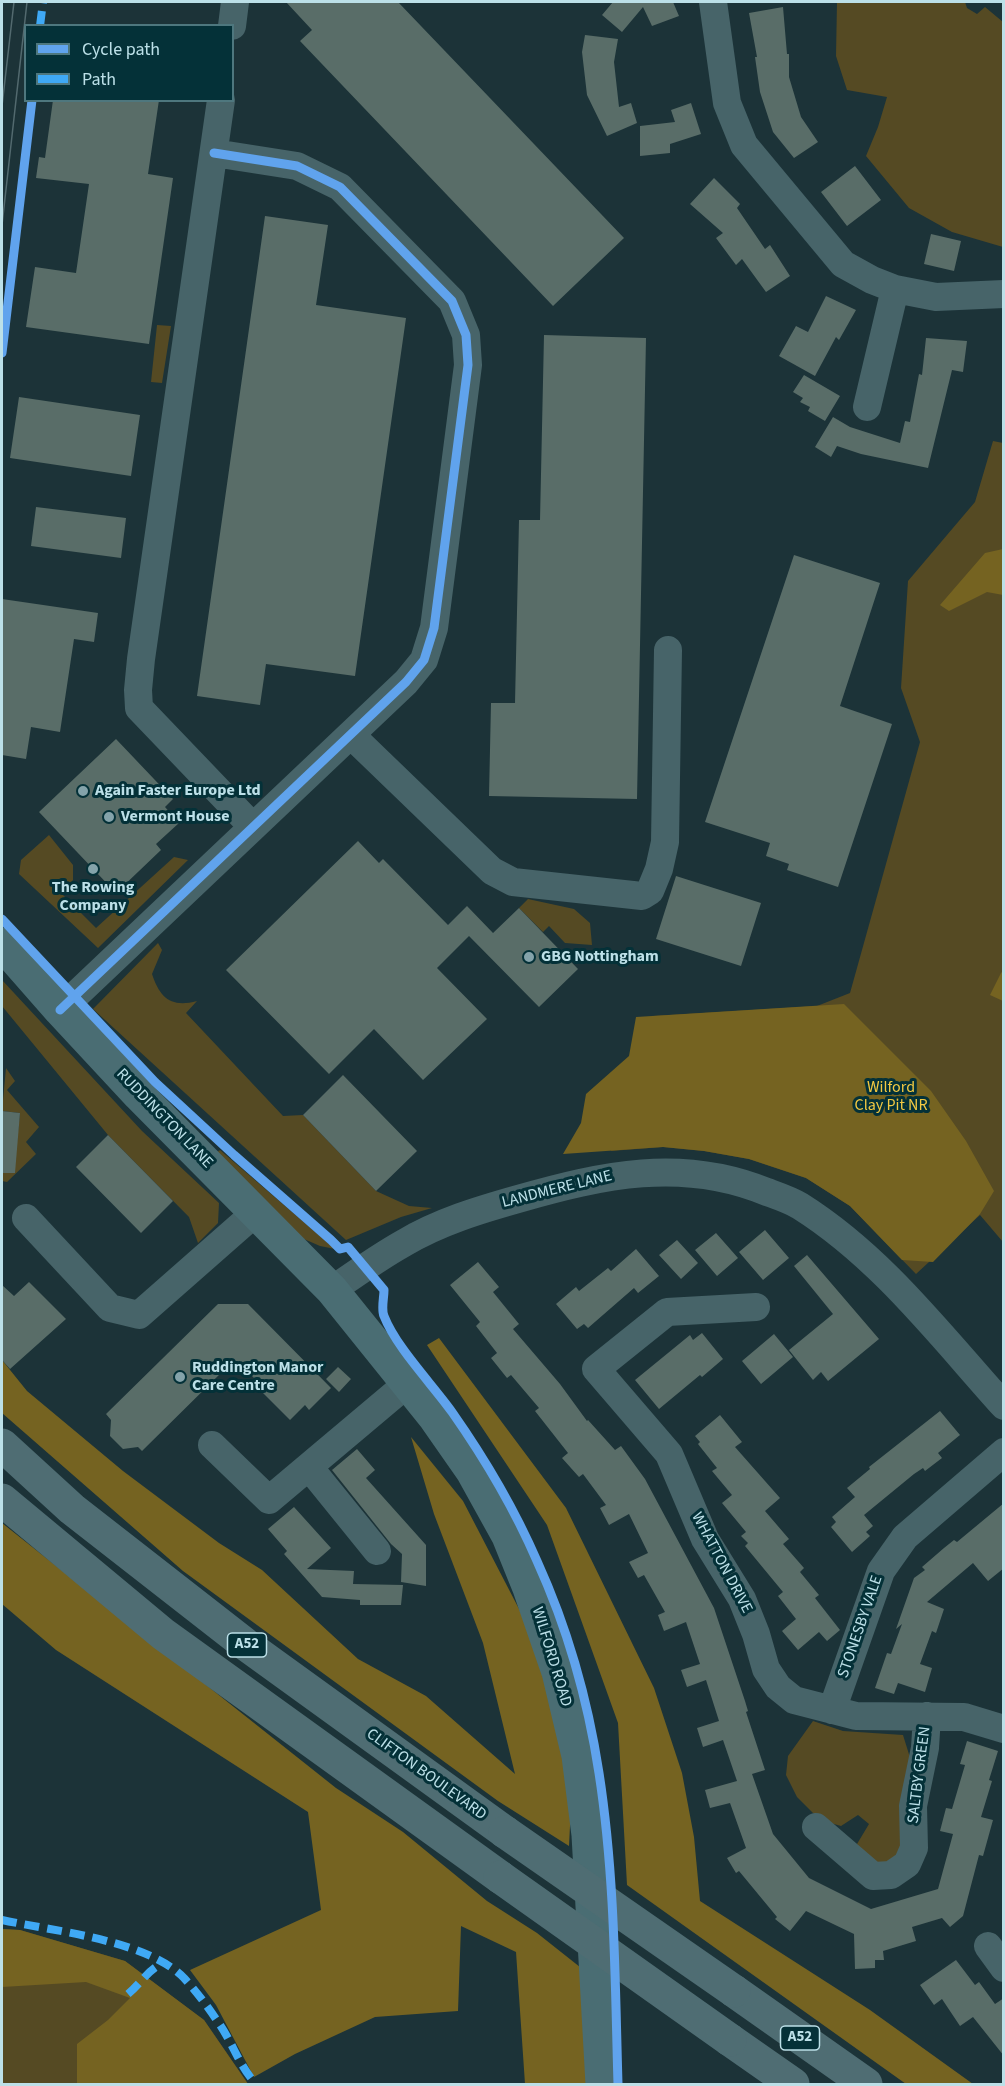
<!DOCTYPE html>
<style>
body{margin:0}
#map{position:relative;width:1005px;height:2086px;overflow:hidden;background:#1c3338;font-family:"Source Sans 3",sans-serif}
canvas{display:block}
.frame{position:absolute;inset:0;border:3px solid #bce0e8;pointer-events:none}
.legend{position:absolute;left:24px;top:24px;width:210px;height:78px;box-sizing:border-box;background:#043138;border:2px solid #4e777e;margin:0;padding:8px 10px;list-style:none;font-size:18px;color:#bce0e8}
.legend li{display:flex;align-items:center;gap:12px;height:30px}
.legend b{width:30px;border:2px solid #4e777e}
</style>
<div id="map">
<canvas width="1005" height="2086"></canvas>
<div class="frame"></div>
<ul class="legend">
<li><b style="height:8px;background:#60a3ed"></b>Cycle path</li>
<li><b style="height:8px;background:#3fa9f5"></b>Path</li>
</ul>
</div>
<script>
const ctx = document.querySelector('canvas').getContext('2d');
ctx.lineJoin = 'round';
function fill(path, color) { ctx.fillStyle = color; ctx.fill(path, 'evenodd'); }
function strokePath(path, color, width, dash) { ctx.strokeStyle = color; ctx.lineWidth = width; ctx.lineCap = dash ? 'butt' : 'round'; ctx.setLineDash(dash || []); ctx.stroke(path); }
function write(font, color, halo, rows, align = 'center') {
  ctx.font = font + ' "Source Sans 3",sans-serif'; ctx.lineWidth = 6; ctx.setLineDash([]); ctx.textBaseline = 'middle'; ctx.strokeStyle = halo; ctx.fillStyle = color; for (const [text, x, y, turn = 0] of rows) {
    ctx.save(); ctx.translate(x, y); ctx.rotate((+turn || 0) * Math.PI / 180); ctx.textAlign = isNaN(turn) ? turn : align; if (halo) ctx.strokeText(text, 0, 0); ctx.fillText(text, 0, 0); ctx.restore();
  }
}
fill(new Path2D(`
 M837 2H965L967 8 977 14 985 7 1003 22V247L952 232 909 208 866 156 878 127 887 97 847 90 836 56Z
 M157 325 171 326 162 383 151 382Z
 M993 441 1003 443V1242L980 1215 916 1274 850 1206 806 1178 749 1159 704 1151 663 1147 611 1151 653 1016 817 1006 850 993 920 742 901 688 908 581 975 502Z
 M49 835 73 865V880L62 894 96 928 174 857 188 860 98 948 19 874 21 860Z
 M528 899 574 909 590 923 592 945 565 943 549 926 543 932 519 908Z
 M158 943 162 950 152 974C160 998 171 1008 197 1001L186 1013 283 1116 303 1115 376 1191 409 1206 432 1208 401 1217 346 1240 93 1009Z
 M2 980 142 1131 219 1203 218 1223 198 1243 189 1217 108 1135 2 1006Z
 M6 1068 15 1081 7 1090 39 1127 26 1142 36 1154 7 1182 2 1181V1159L15 1160 20 1113 2 1111Z
 M220 1150 335 1249 320 1246 297 1236 216 1153Z
 M813 1721 843 1731 903 1735 912 1764 903 1845 896 1860 879 1865 864 1858 857 1844 869 1824 858 1815 841 1826 820 1820 797 1797 786 1775 788 1756Z
 M2 1929 20 1930 125 1961 204 2020 248 2084H2Z`), '#554a23');
fill(new Path2D(`
 M1003 549V595L987 592 949 611 940 605 985 553Z
 M1003 971V1001L990 995 1001 973Z
 M844 1004 931 1091 966 1141 994 1191 980 1214 933 1262 902 1260 850 1206 806 1178 749 1159 704 1151 663 1147 563 1154 581 1123 586 1094 629 1056 636 1017Z
 M439 1338 566 1508 654 1688 682 1773 694 1837 700 1901 870 2010 973 2084H906L627 1885 618 1723 547 1525 427 1345Z
 M2 1360 27 1391 123 1471 219 1543 262 1570 358 1659 426 1696 515 1774 483 1643 434 1514 411 1437 463 1501 531 1632 572 1786 569 1846 498 1801 183 1571 2 1413Z
 M2 1523 336 1788 403 1832 487 1901 537 1933 585 1971 588 2084H525L516 1952 461 1926 458 2011 375 2017 295 2054 254 2077 216 2005 190 1970 321 1910 308 1812 56 1650 2 1604Z
 M2 1929 20 1930 125 1961 204 2020 248 2084H77V2044L108 2020 130 1998 86 1982 2 1987Z`), '#756321');
fill(new Path2D(`
 M286 2H398L624 238 553 306 300 41 312 30Z
 M613 2H673L679 16 652 26 643 7 622 32 602 15Z
 M783 7 787 54H789V77L801 117 818 142 794 158 773 132 760 92 755 57H757L749 13Z
 M585 35 618 39 614 62 619 107 631 103 637 123 607 136 587 95 582 52Z
 M53 100H159L148 174 173 178 149 344 26 327 35 267 76 273 89 184 36 178 39 157 45 158Z
 M691 103 701 134 670 144V153L640 156V126L675 122 671 110Z
 M855 166 881 200 847 226 821 192Z
 M714 178 740 204 737 208 765 249 770 245 790 276 766 292 742 259 736 265 716 238 723 233 690 204Z
 M265 216 328 225 316 305 406 318 355 676 266 664 260 705 197 696Z
 M931 234 961 241 954 271 924 264Z
 M826 296 856 310 839 340 836 337 815 376 779 356 796 326 808 332Z
 M544 335 646 338 637 799 489 796 491 703H515L519 520H540Z
 M926 338 967 341 963 372 952 370 928 468 861 454 837 446 831 457 815 447 833 417 850 427 900 443 905 421 910 422 919 374 922 375Z
 M804 375 840 396 825 421 808 411 810 407 800 402 803 398 793 392Z
 M19 397 140 415 131 476 10 458Z
 M36 507 126 518 121 558 31 546Z
 M794 555 880 583 840 706 892 724 838 887 787 870 789 864 766 856 770 843 705 822Z
 M2 599 98 613 94 642 74 639 60 732 31 727 26 759 2 755Z
 M116 739 173 799 165 807 179 823 156 844 161 850 116 893 39 812Z
 M358 841 379 863 383 859 448 925 467 906 493 933 519 908 578 969 539 1007 469 936 437 968 487 1019 423 1080 374 1029 329 1074 226 970Z
 M676 876 761 903 741 966 656 939Z
 M343 1075 417 1151 376 1191 303 1115Z
 M2 1111 20 1113 15 1173H2Z
 M108 1135 173 1201 141 1233 76 1167Z
 M765 1230 789 1258 763 1280 739 1252Z
 M716 1233 738 1258 717 1276 695 1250Z
 M677 1240 698 1263 681 1279 659 1255Z
 M636 1249 659 1276 638 1293 634 1288 588 1328 584 1324 577 1329 556 1304 576 1287 579 1291 608 1268 611 1271Z
 M807 1255 879 1339 828 1381 821 1372 813 1380 789 1350 833 1314 794 1266Z
 M478 1262 499 1287 493 1292 519 1324 513 1329 560 1384 587 1421 588 1420 615 1450 621 1446 645 1479 714 1608 745 1701 748 1711 746 1712 765 1770 752 1774 773 1834 809 1878 871 1909 938 1889 953 1834 940 1831 946 1808 952 1809 965 1765 960 1764 967 1741 998 1751 989 1780 992 1781 981 1817 993 1820 983 1856 979 1855 963 1916 950 1927 942 1918 912 1927 916 1941 883 1951 884 1960H875V1968L855 1969 854 1934 806 1911 790 1931 775 1919 777 1917 739 1871 736 1873 727 1858 746 1848 730 1803 710 1808 705 1790 737 1781 723 1740 703 1747 697 1728 719 1721 706 1680 687 1687 681 1670 700 1664 686 1622 664 1631 658 1615 665 1612 644 1575 638 1578 629 1562 648 1553 629 1514 609 1525 600 1508 606 1505 583 1474 579 1477 562 1458 568 1453 535 1411 539 1408 511 1375 507 1378 491 1358 497 1353 476 1326 480 1322 450 1285Z
 M29 1282 66 1319 10 1369 2 1360V1285L14 1296Z
 M218 1304H248L331 1388 309 1410 305 1405 290 1420 260 1390 263 1387 244 1368 224 1370 142 1451 138 1447 123 1449 110 1436 111 1420 106 1414Z
 M702 1333 723 1359 702 1377 700 1375 659 1409 635 1380 690 1335 693 1340Z
 M774 1334 793 1357 761 1384 742 1361Z
 M338 1367 351 1379 339 1392 326 1379Z
 M940 1411 960 1435 938 1453 942 1458 925 1471 923 1468 914 1474 864 1515 873 1526 866 1532 870 1536 852 1552 831 1527 836 1522 832 1517 855 1497 847 1488 870 1469 869 1467Z
 M720 1415 742 1442 735 1447 780 1498 765 1511 789 1539 783 1544 804 1568 800 1572 819 1595 815 1598 840 1630 827 1641 819 1632 798 1650 782 1631 796 1619 778 1596 783 1592 745 1546 748 1543 741 1536 746 1532 722 1503 732 1495 712 1471 717 1468 698 1444 700 1442 695 1436Z
 M357 1449 375 1470 366 1478 426 1545V1586L401 1582 402 1554 391 1544 332 1470Z
 M1004 1503V1568L988 1581 973 1563 927 1602 944 1609 936 1633 932 1631 920 1664 932 1668 925 1692 898 1683 894 1694 875 1688 887 1653 891 1654 902 1624 896 1629 914 1578 925 1570 922 1567 944 1548 954 1540 957 1542Z
 M294 1507 331 1548 307 1569 354 1571 353 1584 403 1585 401 1605H360V1600L322 1597 284 1554 287 1551 268 1529Z
 M956 1960 975 1985 979 1982 995 2004 1004 1998V2056L973 2017 960 2026 942 1999 934 2005 920 1985Z`), '#596d68');
strokePath(new Path2D(`
 M713 2 727 103 744 145 843 264 872 280 895 289 936 297 1004 294
 M232 26 235 2
 M221 100 141 659 138 690 139 708 253 827
 M867 407 895 289
 M351 735 492 871 513 882 642 896 650 891 659 869 665 842 668 650
 M60 1010 406 682 424 660 434 628 468 365 466 335 452 301 340 187 297 166 214 153
 M26 1218 110 1308 139 1315 255 1213
 M332 1290C355 1274 379 1257 404 1243 439 1222 479 1210 518 1199 602 1175 682 1157 767 1192 778 1196 790 1200 800 1206 881 1257 940 1335 1004 1406
 M756 1307 667 1312 596 1369 669 1454 705 1539 742 1599 756 1634 766 1669 778 1687 794 1700 856 1716 964 1717 1004 1729
 M212 1445 269 1500 408 1383
 M309 1467 377 1551
 M832 1710 881 1571 905 1537 1004 1452
 M816 1827 873 1876 891 1875 907 1864 914 1848 913 1806 925 1748 927 1716
 M988 1946 1004 1968`), '#476469', 28);
strokePath(new Path2D(`
 M2 944 60 1010 139 1095 332 1290 435 1418 472 1471 508 1536 529 1588 558 1672 578 1756 588 1835 602 2084`), '#4a6d73', 33);
strokePath(new Path2D(`
 M2 1445 72 1509 245 1644 505 1832
 M2 1500 163 1634 500 1877
 M734 1991 866 2084
 M730 2040 793 2084`), '#4f6d73', 33);
strokePath(new Path2D(`
 M2 106 14 2
 M2 225 27 2`), '#536a6f', 1.5);
strokePath(new Path2D(`
 M505 1832 734 1991
 M500 1877 730 2040`), '#4f6d73', 33);
strokePath(new Path2D(`
 M40 26 43 2
 M2 1920C53 1931 147 1940 184 1978 196 1991 208 2007 218 2022 233 2043 238 2064 256 2084
 M128 1994C141 1983 148 1970 163 1963`), '#3fa9f5', 8, [15, 8]);
strokePath(new Path2D(`
 M2 353 32 100
 M2 919 155 1082 234 1155 331 1240 340 1249 348 1247 384 1290C384 1298 381 1309 384 1316 396 1347 432 1384 452 1412 485 1459 514 1508 537 1561 567 1627 588 1701 599 1773 615 1876 615 1981 618 2084
 M60 1010 406 682 424 660 434 628 468 365 466 335 452 301 340 187 297 166 214 153`), '#60a3ed', 9);
for (const [x, y, r, color] of [
 [83,791,6,"#84a3aa"],
 [109,817,6,"#84a3aa"],
 [93,869,6,"#84a3aa"],
 [529,957,6,"#84a3aa"],
 [180,1377,6,"#84a3aa"]
]) { const dot = new Path2D(); dot.arc(x, y, r, 0, 2 * Math.PI); ctx.fillStyle = color; ctx.fill(dot); strokePath(dot, '#043138', 2); }
for (const [x, y, w] of [
 [247,1645,39],
 [800,2038,39]
]) { const box = new Path2D(); box.roundRect(x - w / 2, y - 12, w, 24, 4.5); ctx.fillStyle = '#043138'; ctx.fill(box); strokePath(box, '#bce0e8', 1.5); }
write('bold 15px', '#bce0e8', null, [
 ["A52",247,1645],
 ["A52",800,2038]
]);
write('bold 16px', '#bce0e8', '#043138', [
 ["Again Faster Europe Ltd",95,791],
 ["Vermont House",121,817],
 ["The Rowing",93,888,"center"],
 ["Company",93,906,"center"],
 ["GBG Nottingham",541,957],
 ["Ruddington Manor",192,1368],
 ["Care Centre",192,1386]
], 'left');
write('16px', '#f2c942', '#043138', [
 ["Wilford",891,1088],
 ["Clay Pit NR",891,1106]
]);
write('16px', '#bce0e8', '#043138', [
 ["RUDDINGTON LANE",164,1119,46],
 ["LANDMERE LANE",557,1190,-14],
 ["WHATTON DRIVE",721,1563,62],
 ["STONESBY VALE",861,1627,-71],
 ["WILFORD ROAD",551,1657,73],
 ["CLIFTON BOULEVARD",426,1775,36],
 ["SALTBY GREEN",920,1775,-83]
]);
</script>
